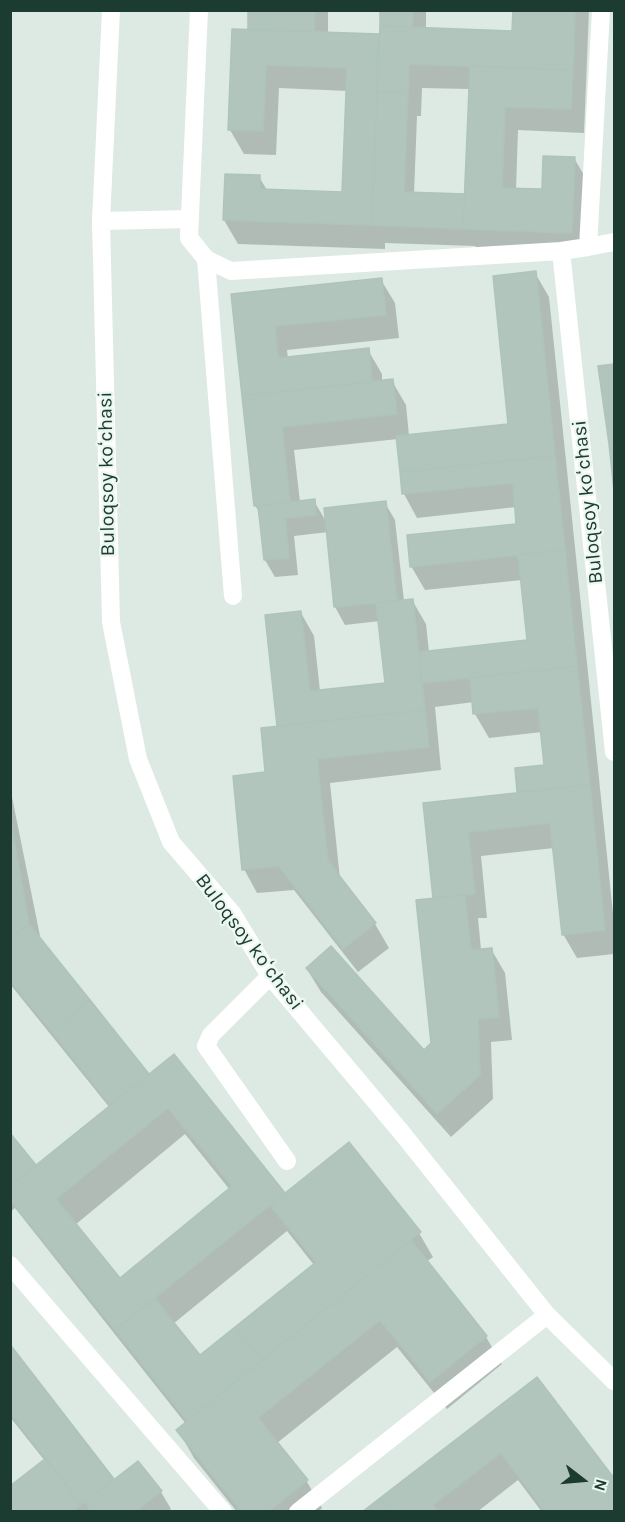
<!DOCTYPE html>
<meta charset="utf-8">
<style>
body{margin:0}
#map{position:relative;width:625px;height:1522px;overflow:hidden;background:#dceae3;font-family:Karla,sans-serif}
canvas{display:block}
.frame{position:absolute;inset:0;border:12px solid #1c3b31;pointer-events:none}
.north{position:absolute;left:553px;top:1450px;width:60px;height:60px;-webkit-text-stroke:4px #ecf7f1;paint-order:stroke;rotate:106deg;font-size:16px;font-weight:700;line-height:24px;text-align:center;color:#1c3b31}
.north::after{content:'';display:block;margin:auto;width:21px;height:27px;background:#1c3b31;clip-path:polygon(50% 0,100% 100%,50% 72%,0 100%)}
</style>
<div id="map">
<canvas width="625" height="1522"></canvas>
<div class="frame"></div>
<div class="north">N</div>
</div>
<script>
const ctx = document.querySelector('canvas').getContext('2d');
ctx.lineJoin = 'round';
function fill(path, color) { ctx.fillStyle = color; ctx.fill(path, 'evenodd'); }
function strokePath(path, color, width, dash) { ctx.strokeStyle = color; ctx.lineWidth = width; ctx.lineCap = dash ? 'butt' : 'round'; ctx.setLineDash(dash || []); ctx.stroke(path); }
function write(font, color, halo, rows, align = 'center') {
  ctx.font = font + ' Karla,sans-serif'; ctx.lineWidth = 4.5; ctx.setLineDash([]); ctx.textBaseline = 'middle'; ctx.strokeStyle = halo; ctx.fillStyle = color; for (const [text, x, y, turn = 0] of rows) {
    ctx.save(); ctx.translate(x, y); ctx.rotate((+turn || 0) * Math.PI / 180); ctx.textAlign = isNaN(turn) ? turn : align; if (halo) ctx.strokeText(text, 0, 0); ctx.fillText(text, 0, 0); ctx.restore();
  }
}
fill(new Path2D(`
 M250 10H328V34L381 36 382 10H426V29L513 32 514 10H589L584 133 518 130 516 190 543 191 574 158 588 182 585 256 479 252 475 246 385 243V249L238 244 224 220 259 177 267 190 344 193 348 91 279 88 276 155 244 154 230 130 249 31ZM422 88 470 89 466 196 414 194 417 116H421Z
 M535 273 549 297 614 923V954L577 958 563 934 554 848 481 856 487 918H478L481 950 491 949 505 973 512 1040 491 1042 493 1099 451 1137 321 992 307 969 424 1052 432 1043 434 900 425 804 519 794 517 770 545 767 542 732 489 738 475 714 474 702 435 707 441 770 330 783 340 879 375 924 389 948 358 972 294 890 257 893 244 869 278 727 267 616 301 613 314 636 320 691 386 685 380 621 345 625 335 607 328 532 294 536 298 575 275 577 265 560 260 514 255 505 233 296 381 280 395 303 399 338 287 350 288 358 368 350 382 374V382L392 381 406 405 409 436 510 425ZM398 439 404 494 417 518 516 507 518 525 411 566 425 590 522 580 529 642 429 652 426 624 412 600 404 601 395 520 385 503 327 523 314 501 300 502 294 450Z
 M614 365V479L600 367Z
 M10 787 41 941 148 1075 174 1056 285 1195 419 1233 433 1257 426 1262 486 1337 502 1364 447 1409 397 1347 277 1443 306 1480 322 1508 318 1512H237L194 1458 178 1430 186 1424 15 1208 10 1212V1136L36 1167 110 1108 10 984ZM185 1134 230 1190 120 1280 75 1225ZM287 1231 314 1265 200 1357 173 1324Z
 M12 1349 114 1481 161 1492 171 1509 167 1512H10L45 1461 10 1417Z
 M537 1379 614 1481V1512H542L518 1480 477 1512H365Z`), '#0003');
const building = new Path2D(`
 M248 10H315L314 32 248 29Z
 M380 10H413L412 27 380 26Z
 M513 10H575L573 70 409 64 408 93 377 92 380 26 512 31Z
 M232 29 379 34 372 225 223 220 225 174 260 175V189L342 192 347 68 266 65 263 131 228 130Z
 M470 66 573 70 571 109 505 107 502 188 542 189 543 156 575 157 572 233 463 229Z
 M377 92 408 93 404 192 465 194 463 229 372 225Z
 M536 271 555 456 400 472 396 436 508 424 493 276Z
 M382 278 386 315 275 326 278 358 369 348 372 382 242 396 231 294Z
 M614 364V443L609 444 598 366Z
 M393 379 397 414 282 427 290 502 254 506 242 396Z
 M614 443V491L609 444Z
 M555 456 565 550 410 567 407 535 516 524 513 483 402 494 400 472Z
 M315 499 316 515 285 518 289 558 264 560 258 506Z
 M386 501 397 601 334 607 324 508Z
 M565 550 577 666 422 683 419 652 527 640 518 555Z
 M413 599 425 710 277 726 265 615 301 611 310 691 385 683 376 603Z
 M577 666 590 785 517 792 515 768 544 765 538 708 473 714 470 678Z
 M425 710 429 747 317 759 328 861 376 923 343 949 279 866 242 870 233 776 265 772 261 728Z
 M590 785 605 930 562 935 550 823 468 832 475 894 433 898 423 803Z
 M11 823 29 924 10 939V823Z
 M465 895 471 950 492 948 499 1017 478 1019 480 1075 437 1114 306 968 331 946 424 1050 431 1043 416 900Z
 M29 924 90 1000 51 1031 10 981V939Z
 M90 1000 149 1074 110 1105 51 1031Z
 M174 1054 285 1193 115 1330 10 1200V1186ZM168 1108 232 1186 120 1278 56 1199Z
 M10 1133 36 1165 10 1186Z
 M349 1142 421 1232 262 1360 235 1327 316 1262 270 1205Z
 M411 1240 487 1336 430 1382 380 1320 258 1418 308 1480 268 1512H242L176 1430Z
 M155 1299 200 1355 235 1327 262 1360 187 1421 115 1330Z
 M12 1347 114 1479 81 1505 10 1413Z
 M537 1377 614 1478V1512H545L501 1453 433 1505 438 1512H391L380 1498Z
 M46 1458 81 1505 72 1512H10V1486Z
 M138 1461 162 1491 135 1512H91L85 1502Z
 M380 1498 391 1512H362Z`);
fill(building, '#b1c5bc');
strokePath(building, '#aec4ba', 1.5);
strokePath(new Path2D(`
 M111 10 101 221 111 622 138 759 171 842 232 913 270 976 402 1133 547 1315 614 1381
 M199 10 189 238 206 259 231 271 561 251 614 752
 M101 221 190 219
 M588 247 614 242
 M561 251 588 247 601 10
 M206 259 233 596
 M270 976 211 1035 206 1046 287 1161
 M10 1265 223 1512
 M298 1512 547 1315`), '#fff', 18);
write('20px', '#1c3b31', '#ecf7f1', [
 ["Buloqsoy koʻchasi",107,474,-91],
 ["Buloqsoy koʻchasi",588,502,-96],
 ["Buloqsoy koʻchasi",249,942,53]
]);
</script>
